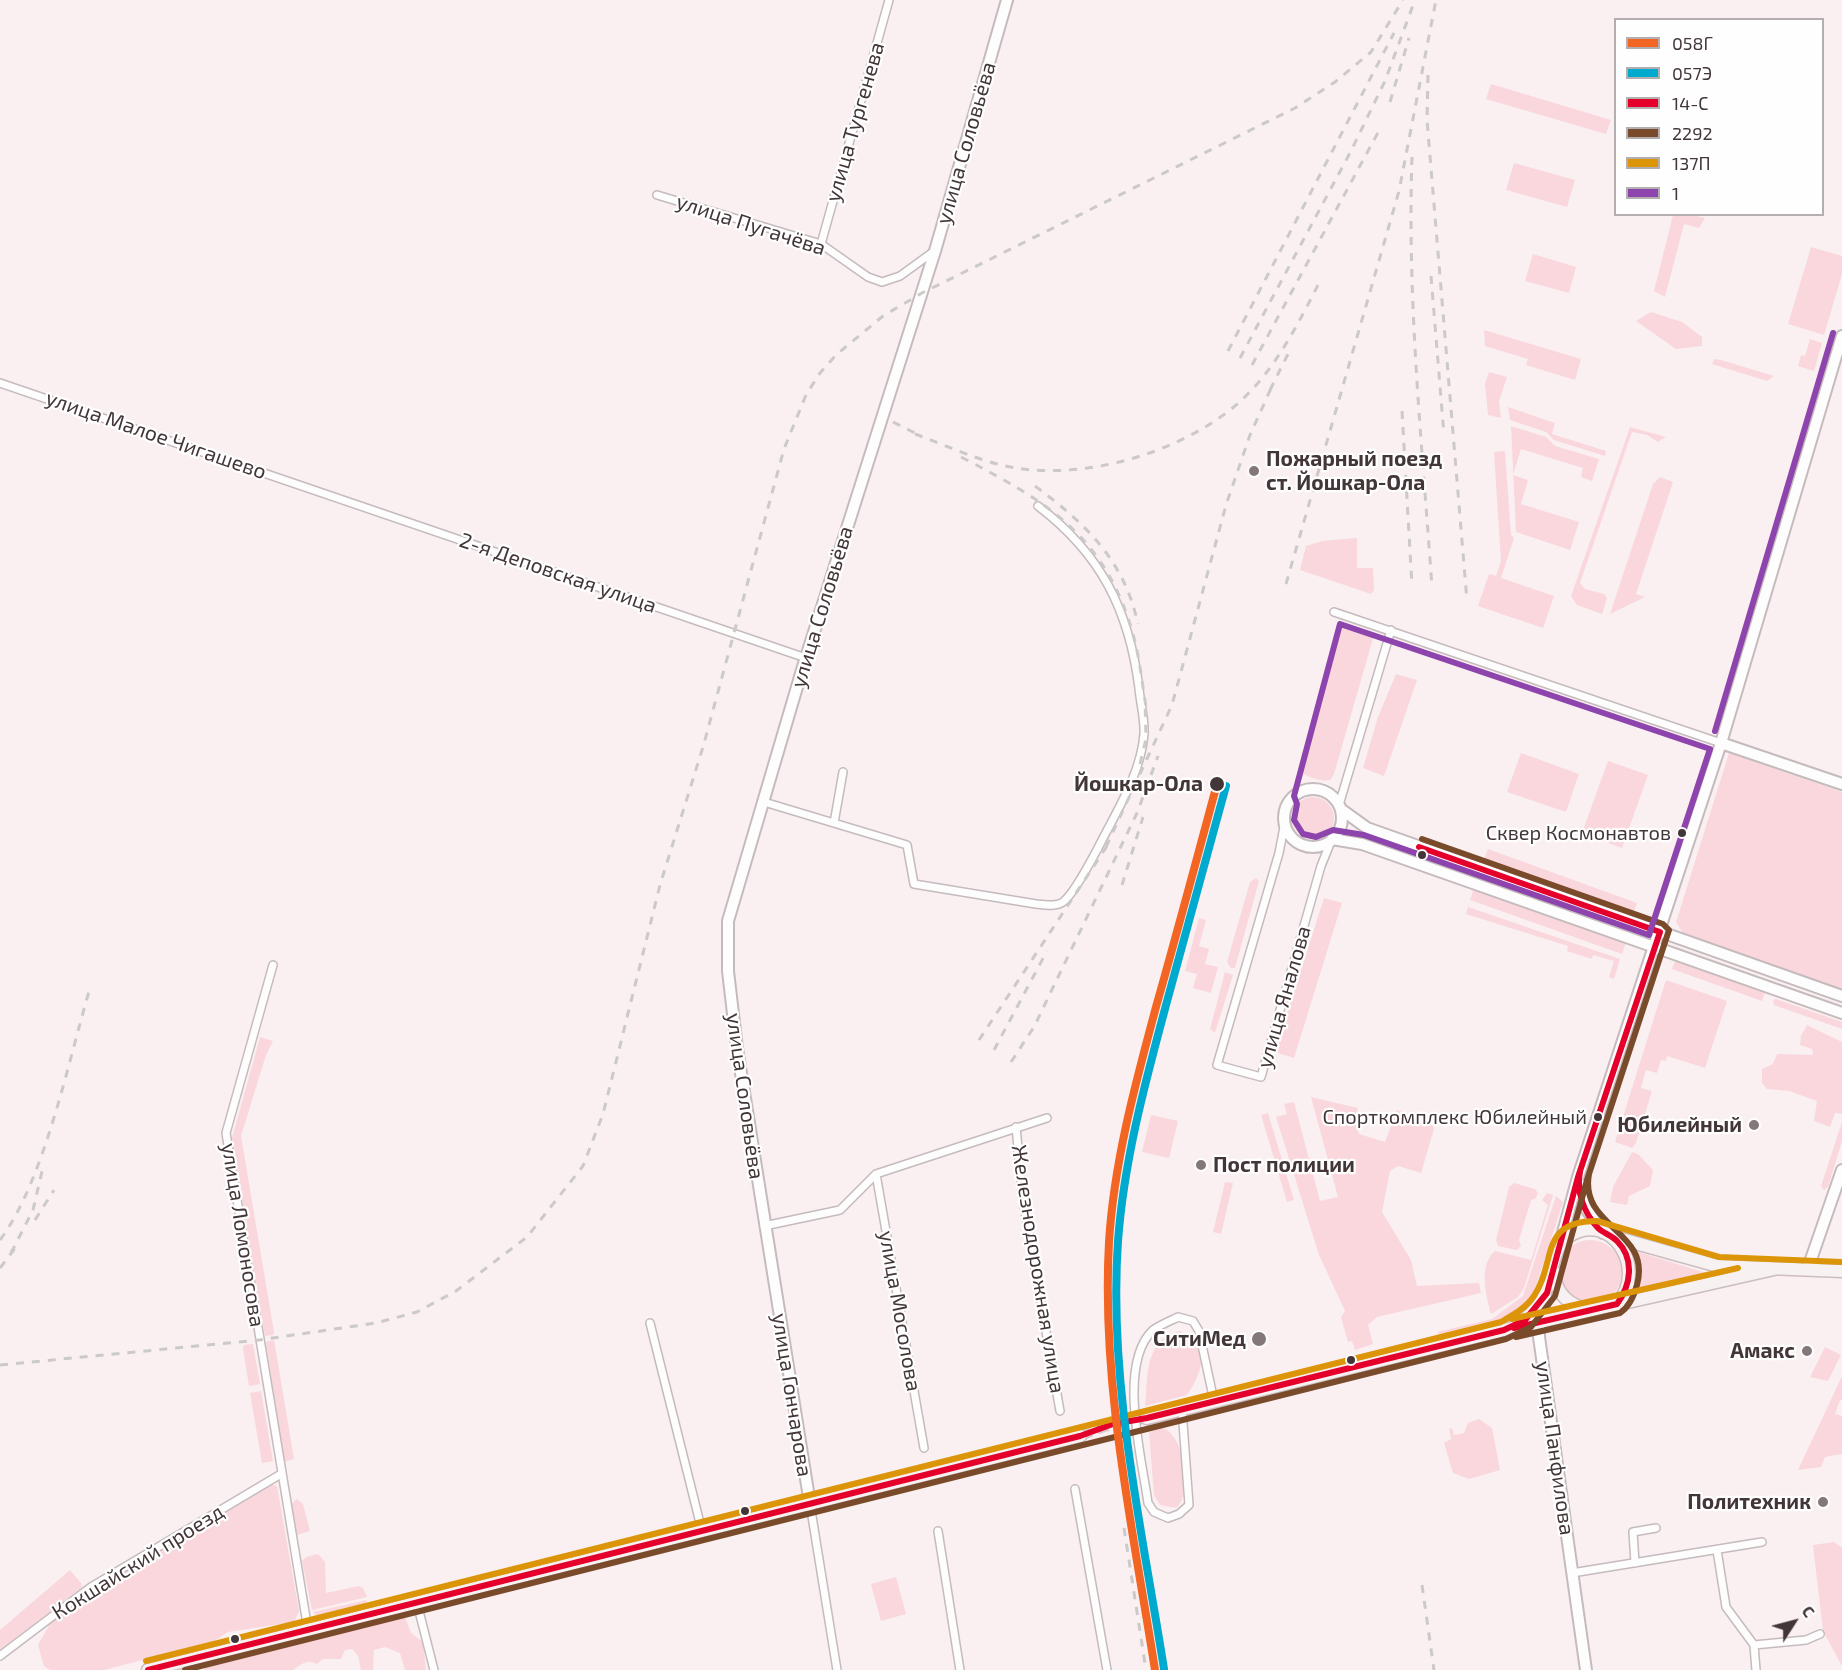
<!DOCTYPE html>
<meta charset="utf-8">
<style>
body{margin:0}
#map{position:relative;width:1842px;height:1670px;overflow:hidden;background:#faf0f2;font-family:"Exo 2",sans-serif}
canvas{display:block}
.legend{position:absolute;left:1614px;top:18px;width:210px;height:198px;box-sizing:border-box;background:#fefefe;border:2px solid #b3aeaf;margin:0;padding:8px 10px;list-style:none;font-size:18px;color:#433638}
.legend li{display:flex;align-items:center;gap:12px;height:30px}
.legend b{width:30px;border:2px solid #b3aeaf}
.north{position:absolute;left:1764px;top:1592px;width:60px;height:60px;-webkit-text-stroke:4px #fefefe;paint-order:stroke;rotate:54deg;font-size:16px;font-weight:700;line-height:24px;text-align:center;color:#433638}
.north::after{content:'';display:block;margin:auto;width:21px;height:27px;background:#433638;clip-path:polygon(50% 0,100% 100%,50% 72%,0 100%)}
</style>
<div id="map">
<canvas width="1842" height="1670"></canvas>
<ul class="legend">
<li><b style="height:8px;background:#f26522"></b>058Г</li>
<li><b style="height:8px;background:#00a9ce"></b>057Э</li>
<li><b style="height:8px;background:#e4002b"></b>14-С</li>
<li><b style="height:8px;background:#7a4b2a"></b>2292</li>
<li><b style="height:8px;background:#dc9508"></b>137П</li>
<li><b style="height:8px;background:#8e44ad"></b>1</li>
</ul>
<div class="north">С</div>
</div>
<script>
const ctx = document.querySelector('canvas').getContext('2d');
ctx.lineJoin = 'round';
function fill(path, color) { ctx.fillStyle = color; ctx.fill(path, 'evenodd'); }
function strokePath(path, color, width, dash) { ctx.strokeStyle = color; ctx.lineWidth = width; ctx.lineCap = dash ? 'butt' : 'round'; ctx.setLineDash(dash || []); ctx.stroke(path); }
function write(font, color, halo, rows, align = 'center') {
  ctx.font = font + ' "Exo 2",sans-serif'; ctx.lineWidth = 4.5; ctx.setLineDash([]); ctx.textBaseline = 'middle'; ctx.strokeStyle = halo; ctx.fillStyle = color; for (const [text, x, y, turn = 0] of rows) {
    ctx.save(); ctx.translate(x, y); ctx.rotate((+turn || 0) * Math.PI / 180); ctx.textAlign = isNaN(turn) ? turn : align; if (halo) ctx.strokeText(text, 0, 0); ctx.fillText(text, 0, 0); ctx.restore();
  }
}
fill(new Path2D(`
 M1491 84 1611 120 1606 134 1486 99Z
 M1514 163 1575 180 1567 207 1506 190Z
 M1673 215H1692L1705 218 1699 228 1684 224 1665 297 1654 291Z
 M1811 247 1842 256V274L1824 335 1788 324Z
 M1533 254 1576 267 1569 293 1525 281Z
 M1651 312 1682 322 1702 337V346L1676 349 1636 321Z
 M1484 330 1581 359 1575 380 1526 365 1528 359 1485 346Z
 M1810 339 1822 343 1814 371 1798 366 1801 355 1805 356Z
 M1714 359 1721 360 1774 376 1767 381 1712 364Z
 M1489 372 1507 377 1499 401 1501 418 1488 415 1485 384Z
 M1508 407 1555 423 1552 434 1606 451 1605 456 1554 440 1546 432 1510 420Z
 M1511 426 1546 437 1555 446 1599 459 1592 481 1581 477 1583 468 1521 449 1513 475 1528 480 1521 504 1579 522 1570 550 1516 532Z
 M1630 427 1666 437 1658 442 1647 435 1632 432 1580 583 1585 589 1604 594 1607 598 1602 614 1577 605 1571 596Z
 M1505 451 1511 535 1514 538 1501 578 1554 596 1543 628 1478 606 1489 574 1496 576 1501 561 1494 452Z
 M1660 477 1673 482 1636 594 1645 597 1610 614 1653 484Z
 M1357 538V568H1373L1374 590 1371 594 1300 570 1306 546 1322 541Z
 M1338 624 1374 635 1334 774 1330 780C1319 782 1306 777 1298 769Z
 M1396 674 1417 680 1384 776 1363 768 1378 717Z
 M1521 753 1579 774 1566 812 1507 792Z
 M1729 753 1842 792V990L1684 935 1676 922Z
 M1608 761 1648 775 1622 848 1582 833Z
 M1292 818a21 21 0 1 1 42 0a21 21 0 1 1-42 0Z
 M1377 838 1628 928 1627 931 1376 842Z
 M1488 849 1637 903 1632 917 1483 862Z
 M1256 878 1259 881 1235 968H1231L1227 962 1250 882Z
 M1474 888 1626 942 1622 954 1470 900Z
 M1324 898 1342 903 1294 1058 1275 1052Z
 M1468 907 1620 959 1614 979 1609 977 1614 961 1593 955 1592 959 1567 951 1568 946 1466 914Z
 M1199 918 1206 920 1199 946 1209 949 1205 964 1218 967 1211 993 1193 988 1197 974 1185 971Z
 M1675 961 1765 992 1762 1001 1672 969Z
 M1225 972 1233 975 1215 1033 1210 1029Z
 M1666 980 1727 1001 1705 1068 1667 1056 1666 1061 1661 1060 1657 1073 1646 1070 1641 1088 1652 1091 1636 1143 1632 1148 1615 1142Z
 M1776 999 1842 1022V1029L1774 1005 1773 1000Z
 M1807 1025 1842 1042V1114L1835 1113 1830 1127 1814 1121 1817 1101 1789 1091 1767 1089 1762 1083V1069L1773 1064 1777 1054 1813 1055 1812 1049 1800 1045 1801 1036Z
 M260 1037 273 1041 266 1055 241 1136 274 1332 273 1335 265 1336 232 1138Z
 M1311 1097 1358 1108 1355 1121 1359 1134 1385 1142 1397 1110 1431 1122 1434 1129 1421 1173 1398 1166 1390 1171 1382 1212 1411 1260 1417 1286 1479 1283 1481 1293 1377 1317 1368 1325 1373 1344 1355 1350 1352 1341 1348 1342 1341 1317 1345 1311 1319 1255 1276 1117 1287 1114 1284 1104 1294 1102 1320 1201 1338 1197Z
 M1268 1113 1294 1200 1287 1202 1261 1115Z
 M1151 1115 1178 1121 1169 1158 1142 1152Z
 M1842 1122V1141L1828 1187 1824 1190 1821 1186Z
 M1632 1152 1638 1154 1653 1170 1650 1186 1629 1196 1627 1205 1610 1202 1613 1187Z
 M1225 1182 1233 1183 1221 1234 1213 1232Z
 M1514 1183 1535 1189 1538 1193 1536 1198 1531 1200 1519 1240 1521 1246 1517 1250 1498 1246 1496 1240 1509 1187Z
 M1547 1193 1553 1195 1524 1288 1518 1297 1491 1314C1486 1296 1478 1265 1495 1251L1531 1260 1548 1205 1542 1200Z
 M1556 1196 1563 1202 1528 1310 1517 1317 1442 1336 1437 1332 1492 1319 1523 1296Z
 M1558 1272a32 32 0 1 1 64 0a32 32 0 1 1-64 0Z
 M1632 1250 1706 1273 1633 1289C1639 1274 1638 1264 1632 1250Z
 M1179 1331C1214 1341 1202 1374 1187 1395L1145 1406C1148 1377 1144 1340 1179 1331Z
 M274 1340 294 1459 284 1462 266 1342Z
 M253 1344 260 1384 249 1386 243 1349 244 1345Z
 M1825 1347 1841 1355 1828 1381 1810 1377Z
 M1842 1376V1400H1840L1835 1414 1842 1416V1454L1825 1457 1821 1467 1798 1470Z
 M261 1391 273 1461 262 1463 250 1393Z
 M1479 1419 1492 1428 1500 1470 1469 1479 1453 1473 1444 1443 1451 1439 1449 1429 1452 1428 1454 1435 1464 1433 1468 1423Z
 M1161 1428C1185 1431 1193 1497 1176 1508L1160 1505 1154 1495 1149 1432Z
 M270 1484 277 1486 299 1611 294 1622 228 1632 213 1642 104 1670H50L44 1666 38 1645 51 1622 93 1591Z
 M297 1499 303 1504 310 1531 297 1535 291 1504Z
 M1834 1542 1842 1548V1666L1823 1631 1813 1545Z
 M318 1554 325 1562 326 1593 359 1586 363 1588 367 1597 312 1610 302 1561 306 1557Z
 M70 1570 81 1583 82 1587 0 1650V1630Z
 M896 1577 906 1614 881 1621 871 1584Z
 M367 1600 364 1607 318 1618 313 1612Z
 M410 1611 405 1617 411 1633 423 1642 426 1670H405L400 1653 385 1647 374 1650 373 1670H361L358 1656 352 1649 345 1650 341 1659H323L317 1664C305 1659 302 1664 293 1670H204L208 1663C237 1653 266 1649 296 1641 333 1631 372 1619 410 1611Z`), '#f9d7dd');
strokePath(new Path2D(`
 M1080 1436C1100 1425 1125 1420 1147 1418`), '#d5cbcd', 12, [12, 6]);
const street = new Path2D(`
 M657 195 821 244 868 277 882 282 900 276 933 252
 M821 244 889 0
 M0 383 806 658
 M1334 612 1721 743
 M764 802 907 845 914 884 1036 904C1045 905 1056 907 1063 902 1074 894 1091 861 1098 848 1116 812 1141 774 1144 734 1145 719 1140 702 1139 688 1129 610 1101 554 1038 506
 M1339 805 1391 630
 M1285 822 1279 853 1217 1065 1261 1077 1321 866 1332 839
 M834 823 843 772
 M273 965 226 1133 308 1630
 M1016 1127 1023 1200 1060 1411
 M876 1174 924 1448
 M764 1226 840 1210 876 1174 1047 1118
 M650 1323 702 1531
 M1182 1409 1189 1505 1179 1514 1168 1518 1154 1512 1148 1503C1142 1459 1117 1364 1153 1330 1160 1325 1170 1321 1178 1317L1193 1321 1199 1331 1214 1401
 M1075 1489 1107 1670
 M810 1504 837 1670
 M938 1531 960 1670
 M1717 1550 1726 1607 1754 1645
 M1635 1563 1633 1532 1656 1528
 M1572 1573 1762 1542
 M417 1603 434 1670
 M0 1656 91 1587 281 1474
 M1756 1670 1754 1645 1806 1640 1820 1634`);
const secondary = new Path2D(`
 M1721 743 1842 784
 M1284 818a29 29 0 1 1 58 0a29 29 0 1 1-58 0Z
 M1342 810 1367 828 1842 996
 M1332 839 1362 844 1842 1013
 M1579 1183 1585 1207 1603 1233
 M1559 1247 1578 1177 1721 743 1842 336
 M1808 1268 1842 1170
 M1546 1297 1539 1322V1337L1586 1670
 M810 1504 737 1048 728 971V921L802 670 935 251 1007 0`);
const primary = new Path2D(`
 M1614 1237 1718 1266 1842 1271
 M1554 1272C1555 1294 1570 1306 1590 1310
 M1516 1324C1560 1303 1543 1252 1569 1236 1611 1209 1649 1269 1617 1304
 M1147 1418 1504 1330 1774 1269
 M148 1670 1080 1436`);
strokePath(street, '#c5bbbd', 10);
strokePath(secondary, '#c5bbbd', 14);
strokePath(primary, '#ccbdc0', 15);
strokePath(street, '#fefdfd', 7);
strokePath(secondary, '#fefdfd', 10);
strokePath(primary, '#f7f1f2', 12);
strokePath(new Path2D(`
 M1428 75 1427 120 1467 601
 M1390 102 1409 38
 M1412 157C1407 300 1422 444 1432 587
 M1431 276 1444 435
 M1228 351 1394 33
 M1240 358 1351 151 1385 81 1415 0
 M1252 365 1381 127
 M1270 390 1290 350
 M1402 411 1412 586
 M893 422 921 436
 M915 434C943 444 972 458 1001 465 1075 483 1171 456 1230 410 1271 378 1296 328 1319 283
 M961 457C1048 502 1107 537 1134 638 1140 660 1142 684 1146 706
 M1035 486C1086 524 1124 560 1138 624
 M1286 584 1399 191 1436 0
 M1140 764 1146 739 1145 699
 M1106 847 1172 705 1226 505 1250 435 1273 384
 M1122 885 1143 817
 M979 1040 1111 840
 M994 1050 1047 951
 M1011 1062 1034 1027 1137 813 1158 756
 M35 1220 54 1190
 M0 1240C45 1179 68 1062 90 988
 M11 1253 33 1210 43 1167
 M0 1268 16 1247
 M0 1365 259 1340 376 1323 417 1312 456 1291 527 1237 583 1166 603 1114 660 885 703 747 784 449 806 395 820 373 836 355 883 316 922 293 1295 108 1335 82 1371 52 1403 0
 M1120 1389 1163 1670
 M1124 1528 1146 1670
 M1422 1585 1434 1670`), '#ccc9c9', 3, [8, 8]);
strokePath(new Path2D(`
 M1514 1328 1617 1304C1631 1285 1635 1259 1617 1241 1611 1235 1603 1233 1598 1228 1584 1213 1576 1192 1580 1172
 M148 1670 1080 1436 1113 1424 1147 1418 1504 1330 1525 1320 1547 1293 1578 1177 1660 932 1419 847`), '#e4002b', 6);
strokePath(new Path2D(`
 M1516 1337 1620 1313C1629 1307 1634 1296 1637 1285 1652 1230 1579 1228 1589 1174
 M185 1670 1506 1339 1531 1327 1555 1296 1587 1180 1669 930 1663 924 1422 839`), '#7a4b2a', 6);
strokePath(new Path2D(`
 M1512 1319 1738 1268
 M146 1661 1501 1322C1513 1315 1526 1308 1534 1296 1557 1262 1538 1221 1597 1221L1719 1257 1842 1262`), '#dc9508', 6);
strokePath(new Path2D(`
 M1340 624 1710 749 1649 935 1364 835 1333 830 1316 837 1303 834 1294 820 1297 804 1294 796Z
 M1715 731 1833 333`), '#8e44ad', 6);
strokePath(new Path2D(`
 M1155 1670C1133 1529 1101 1386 1109 1242 1114 1162 1135 1085 1156 1007 1177 933 1197 858 1217 784`), '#f26522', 8);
strokePath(new Path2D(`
 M1164 1669C1142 1529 1108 1382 1118 1241 1124 1160 1145 1083 1166 1005 1186 932 1206 859 1226 786`), '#00a9ce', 8);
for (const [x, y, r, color] of [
 [1254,471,6,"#837779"],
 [1217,784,8,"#433638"],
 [1682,833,5,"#433638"],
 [1422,855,5,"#433638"],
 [1598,1117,5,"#433638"],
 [1754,1125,6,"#837779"],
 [1201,1165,6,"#837779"],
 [1259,1339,8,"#837779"],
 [1807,1351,6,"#837779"],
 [1351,1360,5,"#433638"],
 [1823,1502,6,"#837779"],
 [745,1511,5,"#433638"],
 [235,1639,5,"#433638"]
]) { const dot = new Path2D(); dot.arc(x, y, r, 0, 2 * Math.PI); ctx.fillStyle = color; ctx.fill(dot); strokePath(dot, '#fefefe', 2); }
write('20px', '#433638', '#fefefe', [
 ["Сквер Космонавтов",1671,833],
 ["Спорткомплекс Юбилейный",1587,1117]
], 'right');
write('21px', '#433638', '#fefefe', [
 ["улица Тургенева",855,122,-74],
 ["улица Соловьёва",966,143,-74],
 ["улица Пугачёва",751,225,18],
 ["улица Малое Чигашево",156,435,19],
 ["2-я Деповская улица",558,573,19],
 ["улица Соловьёва",822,607,-73],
 ["улица Яналова",1284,997,-74],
 ["улица Соловьёва",745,1096,82],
 ["улица Ломоносова",243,1235,81],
 ["Железнодорожная улица",1038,1269,81],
 ["улица Мосолова",900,1311,80],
 ["улица Гончарова",792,1395,81],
 ["улица Панфилова",1555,1448,82],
 ["Кокшайский проезд",138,1562,-32]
]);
write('bold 21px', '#433638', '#fefefe', [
 ["Пожарный поезд",1266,459,"left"],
 ["ст. Йошкар-Ола",1266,483,"left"],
 ["Юбилейный",1742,1125],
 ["Пост полиции",1213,1165,"left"],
 ["СитиМед",1246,1339],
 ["Амакс",1795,1351],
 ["Политехник",1811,1502]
], 'right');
write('bold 21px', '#433638', '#fefefe', [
 ["Йошкар-Ола",1203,784]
], 'right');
</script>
